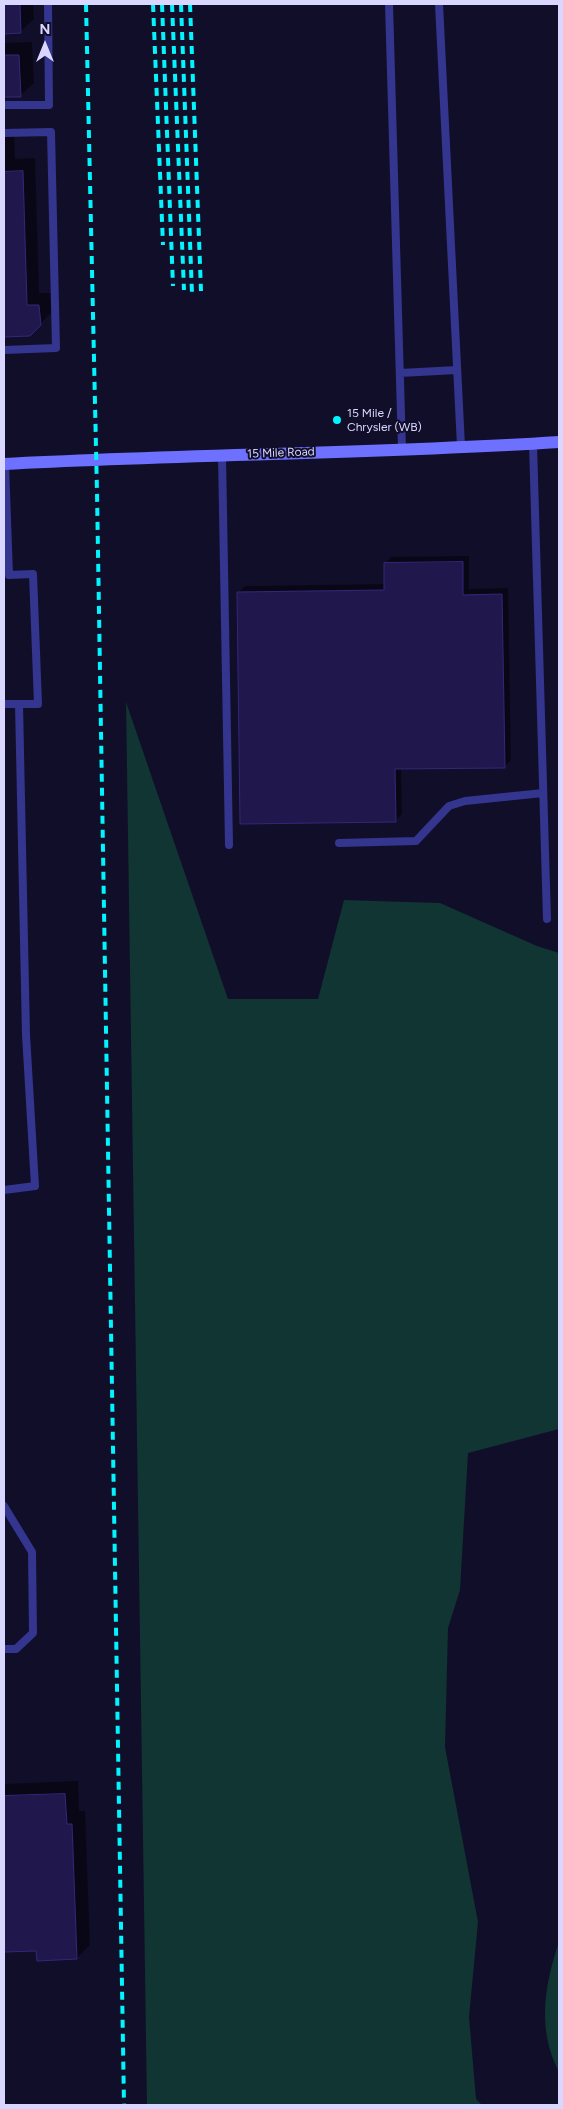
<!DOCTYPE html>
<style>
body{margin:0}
#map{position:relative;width:563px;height:2109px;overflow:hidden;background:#110e2a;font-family:Figtree,sans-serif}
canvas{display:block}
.frame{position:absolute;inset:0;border:5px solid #d9d7ff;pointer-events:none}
.north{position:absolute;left:20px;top:20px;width:50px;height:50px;-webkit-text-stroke:4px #110e2a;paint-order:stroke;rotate:0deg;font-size:14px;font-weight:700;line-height:20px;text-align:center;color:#d9d7ff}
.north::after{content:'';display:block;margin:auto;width:18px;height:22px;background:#d9d7ff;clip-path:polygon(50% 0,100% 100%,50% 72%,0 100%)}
</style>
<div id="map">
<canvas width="563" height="2109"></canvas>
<div class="frame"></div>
<div class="north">N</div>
</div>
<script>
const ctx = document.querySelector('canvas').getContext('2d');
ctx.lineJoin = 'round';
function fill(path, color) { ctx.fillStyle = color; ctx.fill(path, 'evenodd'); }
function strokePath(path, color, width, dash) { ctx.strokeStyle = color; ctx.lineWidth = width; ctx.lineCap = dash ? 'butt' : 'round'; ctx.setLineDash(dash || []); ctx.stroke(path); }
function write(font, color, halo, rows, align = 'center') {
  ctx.font = font + ' Figtree,sans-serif'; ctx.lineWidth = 4; ctx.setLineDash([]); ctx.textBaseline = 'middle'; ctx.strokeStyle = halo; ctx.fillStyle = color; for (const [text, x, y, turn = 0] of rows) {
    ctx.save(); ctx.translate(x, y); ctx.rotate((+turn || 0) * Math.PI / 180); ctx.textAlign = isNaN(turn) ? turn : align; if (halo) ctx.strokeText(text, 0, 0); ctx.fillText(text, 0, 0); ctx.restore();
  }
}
fill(new Path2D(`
 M126 702 228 999H318L344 900 440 903 537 946 559 953V1429L468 1453 460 1590 448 1628 445 1747 478 1922 469 2017 476 2099 482 2105H147Z
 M559 1942V2072C537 2030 544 1986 559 1942Z`), '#103532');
fill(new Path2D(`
 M4 4H33L34 19 20 32 4 33Z
 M32 42 34 83 20 96H4V43Z
 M4 130H14L15 159 35 158 39 293H51L53 311 29 335 4 336Z
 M469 556V589L508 588 511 760 504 767 401 768 402 814 395 821 238 593 245 586 385 584V564L391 557Z
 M78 1781 79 1811H85L90 1945 77 1958 37 1950 4 1951V1784Z`), '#0007');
const building = new Path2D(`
 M4 4H20L21 33 4 34Z
 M4 55H19L21 97H4Z
 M23 171 27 305H39L41 325 30 336 4 337V172Z
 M463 562V595L502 594 505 768 395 769 396 822 240 824 237 592 384 590V563Z
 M65 1794 67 1824H72L77 1959 37 1961 36 1951 4 1952V1796Z`);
fill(building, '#20184d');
strokePath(building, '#34277b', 1);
strokePath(new Path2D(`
 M389 4 402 449
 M439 4 461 446
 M4 105H49L48 4
 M4 133 51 132 56 348 4 350
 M400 373 457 370
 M533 444 547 919
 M222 456 229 845
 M5 464 9 575 33 574 38 704H19
 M4 704H19L26 1035 35 1186 4 1190
 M339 843 416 841 449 806 465 801 543 793
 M4 1506 32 1552 33 1633 16 1649H4`), '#34358e', 8);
strokePath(new Path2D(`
 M4 464C189 454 374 454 559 442`), '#6e71ff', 12);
strokePath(new Path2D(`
 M86 4 97 492 124 2105
 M153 4 163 245
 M162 4 173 286
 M172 4 184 290
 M181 4 192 294
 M190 4 201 291`), '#03f3ff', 4, [8, 6]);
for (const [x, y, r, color] of [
 [337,420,5,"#03f3ff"]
]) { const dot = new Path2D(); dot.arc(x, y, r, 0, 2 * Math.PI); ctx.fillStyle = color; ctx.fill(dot); strokePath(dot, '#110e2a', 2); }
write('12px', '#d9d7ff', '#110e2a', [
 ["15 Mile /",347,413],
 ["Chrysler (WB)",347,427]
], 'left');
write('12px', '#d9d7ff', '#110e2a', [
 ["15 Mile Road",281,453,-2]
]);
</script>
